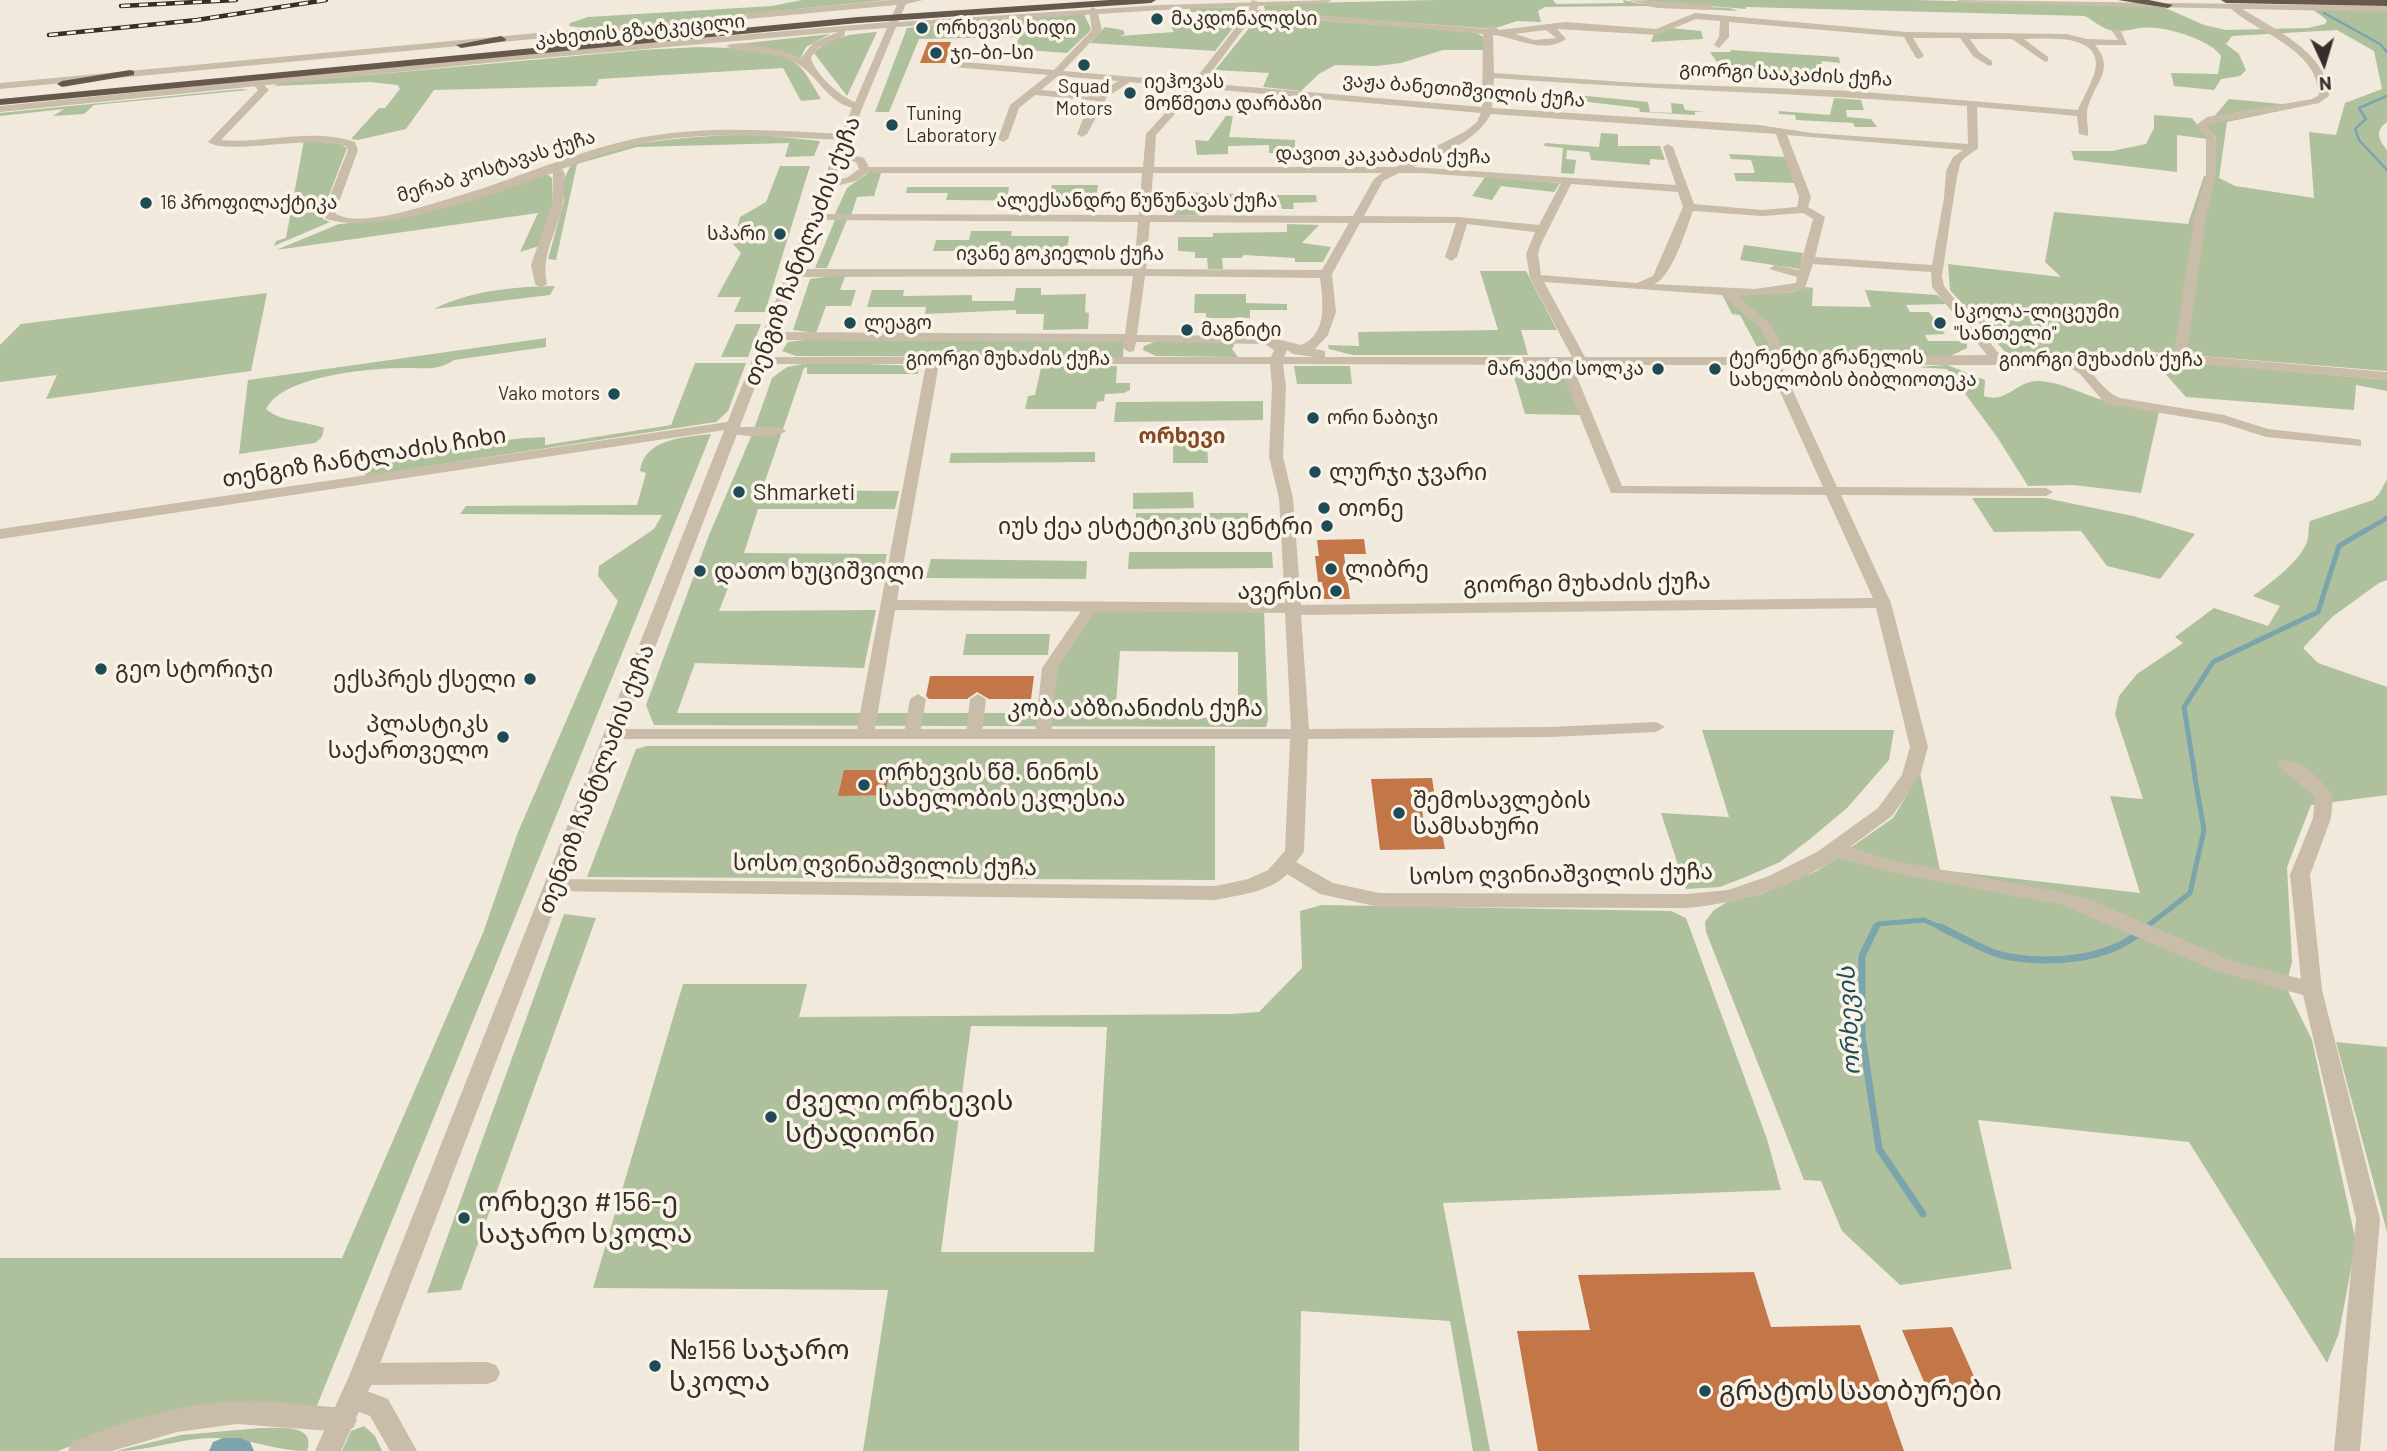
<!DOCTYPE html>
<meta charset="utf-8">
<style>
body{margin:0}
#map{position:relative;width:2387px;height:1451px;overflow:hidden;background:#f1eadc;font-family:Barlow,sans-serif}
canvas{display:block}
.north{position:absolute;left:2289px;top:28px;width:70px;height:70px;-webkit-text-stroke:5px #f9f3e8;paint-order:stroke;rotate:176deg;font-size:19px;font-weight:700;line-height:28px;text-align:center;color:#362e28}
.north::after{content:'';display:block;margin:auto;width:24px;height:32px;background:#362e28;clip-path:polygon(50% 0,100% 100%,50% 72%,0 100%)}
</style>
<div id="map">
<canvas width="2387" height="1451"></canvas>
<div class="north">N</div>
</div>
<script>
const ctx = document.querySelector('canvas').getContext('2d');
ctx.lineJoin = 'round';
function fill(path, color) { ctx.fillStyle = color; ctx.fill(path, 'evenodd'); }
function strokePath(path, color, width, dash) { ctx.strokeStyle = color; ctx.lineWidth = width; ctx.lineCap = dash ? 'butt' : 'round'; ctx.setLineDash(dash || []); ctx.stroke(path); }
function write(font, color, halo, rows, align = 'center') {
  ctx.font = font + ' Barlow,"Noto Sans Georgian",sans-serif'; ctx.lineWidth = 7; ctx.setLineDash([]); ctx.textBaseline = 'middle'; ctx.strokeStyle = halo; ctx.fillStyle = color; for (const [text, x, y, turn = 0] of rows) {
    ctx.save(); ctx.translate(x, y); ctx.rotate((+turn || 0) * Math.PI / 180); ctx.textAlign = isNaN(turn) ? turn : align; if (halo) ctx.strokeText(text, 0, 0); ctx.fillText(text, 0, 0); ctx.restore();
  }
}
fill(new Path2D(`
 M802 0H887L592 29 569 26 570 23 588 17 772 6Z
 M1434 0H1553L1556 4 1624 3 1623 0 1642 4 1730 8 1738 11 1644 6 1545 7 1538 11 1541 22 1517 21 1493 29 1266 12 1264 7 1266 4Z
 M1637 0H1913L2161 6 2204 25 2226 30 2308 28 2325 24 2327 20 2312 9 2387 11V122C2374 131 2379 140 2387 150V371L2152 352 2007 354 1950 290 1948 264 2061 277 2045 262 2054 212 2188 224 2204 176 2214 177 2216 137 2206 126 2229 99 2303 106 2227 122 2219 178 2235 186 2314 198 2309 132 2336 135 2345 103 2382 89 2374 51 2337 30 2232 36 2226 44 2239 54 2246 70 2240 76 2221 79 2214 90 2174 86 2171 73 2218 74 2221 56C2210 39 2162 25 2141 28 2132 29 2124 32 2114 31 2104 30 2094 21 2085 16L1746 7V9Z
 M1243 7 1247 10 1215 51 1090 43 1105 27 1123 30 1125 34 1120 36 1174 32 1171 27 1196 26 1202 23 1200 12H1191L1189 8Z
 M1084 14 1091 29 1090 31 1067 53 1012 49 1020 37 919 39 889 112H875L907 28 997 18Z
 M1259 16 1474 32 1484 37 1483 50H1443L1401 63 1377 66 1335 65 1319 74 1301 91 1263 87 1269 73 1215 70Z
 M1671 28 1701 31 1703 39 1651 42 1654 34Z
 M877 32 847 96 814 53C831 35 854 34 877 32Z
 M830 34 806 47 800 59 758 47 729 45Z
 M699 47C724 48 776 47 796 63 806 71 814 88 821 99L801 101 783 68 599 79 596 86 434 90 406 129 358 140 351 139 379 108H385L400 89 398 85 370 82 274 86 280 83 641 50Z
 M1730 50 1839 57 1840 63 1822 61 1818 77 1794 74 1726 75 1710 52H1731Z
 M242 89 248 90 94 105 84 114 53 116 64 109 0 116V113Z
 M1567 94 1648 102 1650 112 1672 113 1671 103 1683 104 1685 110 1706 112H1695V115L1640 112 1639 108 1563 99Z
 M1834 98 1861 100 1864 110H1846L1847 117 1871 119 1877 127H1855L1853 123 1796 120 1795 115 1779 114V111L1830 115Z
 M2154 115 2192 118 2208 139 2177 135V172L2074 160 2071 151H2112L2146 144 2154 128Z
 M1226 116H1233L1229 137 1295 140V148L1331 149V154L1269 153V145L1228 146V154L1197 155 1195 140 1208 141Z
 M1601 133 1618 134V146H1660L1665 160 1650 159V165L1591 160 1589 152 1567 150 1566 159 1576 160 1574 174 1561 173 1563 148 1544 146 1545 143 1599 147Z
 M751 134 820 141 814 156 785 157 789 143 637 147 577 164 556 260 548 259 564 201 562 183 571 165C627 139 690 137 751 134Z
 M304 140 341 144 347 148 323 211V219L330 222 274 246 276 241 286 238Z
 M1729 154 1786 157 1796 183 1736 181 1734 173H1755L1751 160 1731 159Z
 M780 166H810L765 312H734L741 297H717L741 253 733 244 740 217 766 202Z
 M868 173H881L874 196 857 197 851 216 835 214 847 188Z
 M547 174 552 178V209L539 246 520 252 538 213 276 250 339 224 382 220Z
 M1485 177 1560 183 1554 192 1501 186 1492 200 1472 196Z
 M1052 185H1098L1096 198H1074L1073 201 946 200 948 193H906L907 187H1009L1008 194H1050Z
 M1172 192 1243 194V206L1206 209V215H1172Z
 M1254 195H1316L1317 202 1293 203 1294 209H1282L1281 204H1255Z
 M835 220H847L827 268H815Z
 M1287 224 1319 225 1302 243 1331 247 1323 262H1295V258L1244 255 1241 258H1222L1223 269H1208L1207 258H1195V252L1178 251V237H1213V233L1287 232Z
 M971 231H1012L1011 236H1069L1067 251H933L936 240H969Z
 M1744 245 1803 253 1800 269 1740 260Z
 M1480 271H1526L1557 330H1521L1528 355H1353L1329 349 1328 345 1359 346 1358 332 1498 330Z
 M846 274 840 290H856L851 306H826L816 333 793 330 810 279Z
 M555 286 550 295 434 309C472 290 513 287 555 286Z
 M1807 287 1813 288 1812 306 1871 307 1865 290 1937 295 1950 307 1946 304 1906 305 1910 312H1929L1945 334 1925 335 1928 341H1967V348L1950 356H1762L1740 315 1732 314 1722 294 1789 293Z
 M1016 288H1041V295L1086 294 1085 312 1089 313 1088 329 1043 330 1044 314H1016V310L925 314 926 307H867L872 290H904L903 296 972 295V301H1014Z
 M267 293 251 371 46 399 57 375 0 382V345L21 324Z
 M1195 294H1246V303L1287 304V310H1250V318H1206V313H1194Z
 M736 324H761L748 357H721Z
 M546 338V347L454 360C437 371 427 368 407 368 372 368 283 375 266 409 281 422 305 421 324 428L322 437 315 443 239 454 248 380Z
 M804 340 1124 341 1123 357 796 356 782 351 788 342Z
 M1157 341H1236L1232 349 1238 357 1156 356 1143 350 1144 346Z
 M2152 359 2387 380V391L2356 385 2354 410 2186 397Z
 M813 362 919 366 918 374H807V367L804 368 762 490 899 491 895 509H758L744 553 887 554 882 576 733 575 719 611 876 610 864 668 695 663 677 713H1037L1056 668 1092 611H1264L1268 720 1266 727 654 725 646 705 709 535 753 432 772 378 787 367ZM1120 651 1238 652V718L1115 717Z
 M695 363H746L728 411 716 422 365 476 367 463C426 454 485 439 545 437V445L671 425Z
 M1510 363H1552L1562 367 1582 415 1525 414Z
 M1947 365 1985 380 1984 396C2007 404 2017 380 2039 381 2063 382 2083 395 2106 401 2123 406 2141 408 2159 412L2141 493 2074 485 2028 486 1997 437 1947 369 1915 367Z
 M1054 366H1117L1116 383H1130V390L1124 393 1105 394 1104 401 1097 402 1096 409H1025L1028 396 1035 395 1041 368Z
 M1294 366H1350L1352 384H1297Z
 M1263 401V420L1114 422 1116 402Z
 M711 434 316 1408 124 1425 58 1451H0V1258H342L483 933 518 832 618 601 598 576 599 566 654 529 662 515 460 514 466 506 637 505 646 473 640 471C644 438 686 437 711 434Z
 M1173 442H1207L1208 463H1173Z
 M1095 452V462L949 463 951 453Z
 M2387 479V580L2379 583 2332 617 2303 648 2318 663 2387 687V795L2311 805 2287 867 2292 962 2288 978 2289 993 2312 1040 2356 1242 2339 1333 2327 1363 2189 1142 1978 1120 2012 1269 1900 1285 1842 1231 1821 1181 1804 1180 1706 932 1705 922 1713 911 1727 902 1761 894 1817 871 1893 818 1920 773 1940 870 2140 893 2110 796 2143 799 2115 714 2119 696 2137 674 2183 643 2175 637 2214 608 2268 626 2280 606 2253 596C2269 584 2304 559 2308 538 2309 532 2308 527 2310 521L2373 500 2379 494Z
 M1193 492 1194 508 1133 509V493Z
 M1972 498H2045L2133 516 2195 534 2160 579 2107 566 2081 531 1994 532Z
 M1136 513H1248V519L1136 520Z
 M1129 552H1272L1273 568 1128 569Z
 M931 559 1087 561 1086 579 926 578Z
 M966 634H1050L1048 655H963Z
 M1702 730H1894L1889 760 1847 808 1810 839 1780 862 1748 876 1720 887 1686 889 1661 813 1729 817Z
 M647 746H1215V880L587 877 636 749Z
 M1322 905 1671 911 1686 918 1767 1139 1781 1190 1443 1203 1490 1451H1473L1450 1321 1301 1311 1299 1451H863L888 1290 593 1288 683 984H807L799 1017 1231 1014 1259 1012 1302 968 1300 911ZM971 1026 1107 1027 1094 1252H941Z
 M564 914 596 918 461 1290 427 1293Z
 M2336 1042 2387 1047V1232Z
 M364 1426 375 1436 382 1451H342L351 1431Z
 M260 1428C278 1428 317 1423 307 1451 276 1451 248 1438 217 1438 182 1437 151 1451 116 1451L181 1435Z`), '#afc09c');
strokePath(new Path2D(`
 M2324 13 2380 44 2387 52
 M2387 96 2359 108 2366 119 2355 129 2359 140 2387 170`), '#7ba4ad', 2.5);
strokePath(new Path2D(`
 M2363 532 2387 518`), '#7ba4ad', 4.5);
strokePath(new Path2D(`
 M2195 776 2184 707 2213 662 2318 612 2339 546 2366 530
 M2145 928 2190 893 2204 830 2195 778
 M1876 929 1878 924 1924 920 1944 929`), '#7ba4ad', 5);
strokePath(new Path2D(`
 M1876 927 1862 956V1036L1879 1149 1923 1214
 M1940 927C1960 936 1989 954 2010 957 2051 964 2106 960 2139 933`), '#7ba4ad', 7);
fill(new Path2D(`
 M223 1438H240L250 1442 254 1451H209L213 1442Z`), '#7ba4ad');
fill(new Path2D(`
 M928 42H951L945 63H920Z
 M1364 539 1366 554H1344L1350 599H1324L1322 582H1318L1315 556H1319L1317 540Z
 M930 676H1034L1031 699H989L977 692 967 699H929L926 696Z
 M844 770H878L877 775H889L885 795 838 796Z
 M1432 778 1435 798H1420L1425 828H1441L1445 849 1380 850 1371 779Z
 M1754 1272 1771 1327 1860 1325 1904 1451H1538L1517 1331 1590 1330 1578 1275Z
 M1952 1327 1981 1392 1930 1396 1902 1330Z`), '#c37748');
fill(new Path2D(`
 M1091 603 1098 607 1058 668 1051 733 1043 738 1037 736 1035 733 1042 668 1086 604Z
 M918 694 926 699 920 733 912 738 904 733 910 699Z
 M978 694 986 699 982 733 974 738 966 733 970 699Z`), '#c9bca8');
fill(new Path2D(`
 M1252 0 1259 2 1257 10 1486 29 1492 25 1499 30 1565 22 1656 29 1695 13 1907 32 2066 34 2087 39 2118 40 2112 31 2120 29 2127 45H2095C2118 72 2090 85 2087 114 2086 121 2089 129 2088 136L2079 134 2077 116 1977 107 1978 148C1973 153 1965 156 1961 162 1957 167 1945 261 1942 276L1944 286 2000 355 2174 354 2194 218 2206 174V138L2196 125 2207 117 2312 99 2319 95C2317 47 2257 34 2228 6L2235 4C2269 28 2327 49 2329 96L2319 103 2207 125 2216 138V174L2206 218 2187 355 2387 372V380L2152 360 2078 361C2094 371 2103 392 2120 398L2224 415 2268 429 2356 439 2361 440V446L2266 437 2222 423 2112 405 2104 402 2080 374 2061 362 1998 365H1781L1837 487 2046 488 2053 492 2046 496 1841 495 1891 603 1928 747 1920 776 1892 816 1850 847 1885 859 2071 894 2096 902 2232 961 2301 979 2290 875 2313 818 2315 797 2277 765 2280 761C2299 756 2323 781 2333 796L2331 818 2310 875 2322 990 2380 1219 2360 1451H2334L2356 1219 2303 995 2219 972 2062 905 1883 871 1837 857C1795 888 1739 903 1687 908L1379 907 1320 894 1287 874C1271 892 1238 895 1216 900L547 891 544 886 547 881 554 879 1216 886 1248 879 1268 870 1285 851 1290 739H613L604 734 613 729H857L926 364H759L754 363V357H1271L1274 350 1265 344 1136 342 1134 351 1129 352 1123 348V342L769 340 763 336 769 332 1125 334 1133 276 794 277 788 273 794 269H1134L1138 222 815 220 809 217 815 214 1139 215 1142 173H867L856 181 828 188 823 185 848 177 859 169 856 162 835 157 834 155 839 152 864 158 869 167H1143L1146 134 1188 88 1130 82 1107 97 1087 134 1082 137 1077 134 1083 119 1097 101 1035 95 1019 108 1008 139 1003 142 998 139 1010 105 1048 75 953 67 948 64 953 61 1054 70 1092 30 1089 10 1093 7 1097 10 1102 30 1063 71 1193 82 1248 12ZM1254 15 1483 34 1482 107 1203 83ZM1696 19 1720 21 1719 37 1714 45 1719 48 1729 37V22L1904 37 1916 58 1919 59 1924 56 1913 38H1960L1973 56 1989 66 1992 65V61L1979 52 1970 39H2012L2045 62 2048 61V57L2024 39C2043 39 2095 33 2096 63 2096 77 2083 97 2078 110L1853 91 1638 83 1494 73 1493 35C1516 37 1542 55 1566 39L1557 29 1657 35ZM1546 30 1556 38 1534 40 1515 34ZM1058 76 1118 81 1097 95 1041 90ZM1494 78C1651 90 1810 93 1967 106L1968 144 1812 133 1759 125 1492 108ZM1198 88 1481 113 1477 122 1466 131 1396 167H1154L1156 135ZM1491 114 1776 134 1799 197 1797 207 1762 210 1694 204 1673 147 1668 144 1663 147 1676 185 1413 167C1441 154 1476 142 1491 114ZM1787 135 1963 150 1953 157 1946 171 1944 198 1932 265 1815 257 1825 217 1808 207 1811 197ZM1153 173H1382L1374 179 1353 216 1150 215ZM1399 173H1421L1561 183 1539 225 1459 217 1364 216 1383 181ZM1571 184 1678 192 1683 207 1653 276 1637 283 1541 275 1538 254 1541 244ZM1693 211 1762 216 1803 213 1813 219 1799 270 1775 265 1769 269 1797 277 1796 283 1755 289 1654 284C1672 278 1686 229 1693 211ZM1150 222 1349 223 1322 270 1146 269ZM1360 223H1456L1445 257 1451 261 1457 257 1467 224 1535 232 1526 254 1530 278 1572 357H1325V351L1315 349 1328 335 1336 312 1332 274ZM1813 264 1931 272 1932 287 1987 355 1787 357 1771 324 1737 296 1784 294 1805 288ZM1145 276 1320 278C1323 301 1328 334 1301 345L1265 336 1137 335ZM1544 282 1722 295 1761 329 1774 357H1585ZM1287 350 1293 354 1315 357H1284ZM939 364H1270L1272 386 1269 457 1279 498 1285 603 897 600ZM1283 364 1559 365 1611 493 1826 495 1873 598 1301 605 1293 498 1283 457 1286 386ZM1572 365H1768L1823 487 1622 486ZM1876 608 1910 747 1902 775 1878 808 1817 852 1769 876 1728 890 1687 894 1379 893 1333 883 1296 862 1304 852 1308 739 1551 737 1656 732 1665 727 1656 722 1551 727 1309 729 1301 615ZM895 610 1285 613 1291 729H875Z
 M1629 0 1709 4 1713 7 1709 10 1657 8Z
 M254 81H260L269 90 221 140C266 144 310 127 355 142L358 150 335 213C357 230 431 204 458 196 520 178 587 146 650 136 715 125 782 131 847 134L852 137 847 140C781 138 714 130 649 142 619 148 590 159 562 169L565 174C563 185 565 197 562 208 555 236 541 255 547 284L541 288 535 284 531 265 552 204 553 173C497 193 381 236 326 219L323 213 348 150 346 146C309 134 229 156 208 142L258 90 252 83Z
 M734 421 739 422 740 427H779L786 431C778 438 732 438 725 430L0 539V529Z
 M487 1362 496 1365 500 1373 496 1381 487 1384 363 1385 354 1382 350 1374 354 1366 363 1363Z
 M353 1386 388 1399 417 1451H390L370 1416 344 1406 340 1398 344 1390Z
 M264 1401 344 1408 353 1412 357 1420 353 1428 344 1432 237 1424 177 1432 112 1451H68L72 1442C134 1418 196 1398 264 1401Z`), '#c9bca8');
fill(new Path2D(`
 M891 0H923L906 4 898 22 1161 5 1331 0 1327 3 1161 10 896 27 863 106 376 1374 341 1451H315L350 1374 852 108C824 100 817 72 791 60 772 51 742 55 726 46 741 38 786 51 801 58L813 43 838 32 497 62 0 112V106L497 56 889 22 897 5 0 89V83ZM887 28 855 102C840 97 813 72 811 57L819 47 845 35V31Z
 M1957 0 2387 6V12L1961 3Z`), '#c9bca8');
fill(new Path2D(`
 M1109 0H1156L1151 3 858 23 0 105V99L858 17Z
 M2118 0H2149L2173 5 2168 8Z
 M2221 0H2387V6L2226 3Z
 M501 36 506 39 505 41 461 48 456 45Z
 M130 70 134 71V75L62 87 57 84 62 81Z`), '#66594c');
const rail = new Path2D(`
 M121 6 236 0
 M49 35 197 20 326 0`);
strokePath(rail, '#362e28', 4.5);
strokePath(rail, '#f9f3e8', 2.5, [9]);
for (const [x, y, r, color] of [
 [1157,19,7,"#1f4b56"],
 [922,28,7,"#1f4b56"],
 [936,53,7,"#1f4b56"],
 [1084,65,7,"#1f4b56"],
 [1130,93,7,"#1f4b56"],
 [892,125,7,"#1f4b56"],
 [146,203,7,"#1f4b56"],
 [780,234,7,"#1f4b56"],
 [850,323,7,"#1f4b56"],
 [1940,323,7,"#1f4b56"],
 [1187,330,7,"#1f4b56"],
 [1658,369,7,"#1f4b56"],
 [1715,369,7,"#1f4b56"],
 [614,394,7,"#1f4b56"],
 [1313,418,7,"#1f4b56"],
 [1315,472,7,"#1f4b56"],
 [739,492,7,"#1f4b56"],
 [1324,508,7,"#1f4b56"],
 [1327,526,7,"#1f4b56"],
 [1331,569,7,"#1f4b56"],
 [700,571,7,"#1f4b56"],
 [1336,591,7,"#1f4b56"],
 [101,669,7,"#1f4b56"],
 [530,679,7,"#1f4b56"],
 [503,737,7,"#1f4b56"],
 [864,785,7,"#1f4b56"],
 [1399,813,7,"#1f4b56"],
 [771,1117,7,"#1f4b56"],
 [464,1218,7,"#1f4b56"],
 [655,1366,7,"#1f4b56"],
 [1705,1391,7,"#1f4b56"]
]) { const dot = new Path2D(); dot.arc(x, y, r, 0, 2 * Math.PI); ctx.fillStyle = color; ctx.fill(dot); strokePath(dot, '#f9f3e8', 2.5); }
write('19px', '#362e28', '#f9f3e8', [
 ["მაკდონალდსი",1171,19],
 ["ორხევის ხიდი",936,28],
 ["ჯი–ბი–სი",950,53],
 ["იეჰოვას",1144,82],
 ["მოწმეთა დარბაზი",1144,104],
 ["Squad",1084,87,"center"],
 ["Motors",1084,109,"center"],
 ["Tuning",906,114],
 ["Laboratory",906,136],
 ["16 პროფილაქტიკა",160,203],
 ["სპარი",766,234,"right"],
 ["სკოლა-ლიცეუმი",1954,312],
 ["\"სანთელი\"",1954,334],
 ["ლეაგო",864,323],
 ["მაგნიტი",1201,330],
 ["ტერენტი გრანელის",1729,358],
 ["სახელობის ბიბლიოთეკა",1729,380],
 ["მარკეტი სოლკა",1644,369,"right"],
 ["Vako motors",600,394,"right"],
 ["ორი ნაბიჯი",1327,418]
], 'left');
write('19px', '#362e28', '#f9f3e8', [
 ["კახეთის გზატკეცილი",640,30,-5],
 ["გიორგი სააკაძის ქუჩა",1786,74,3],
 ["ვაჟა ბანეთიშვილის ქუჩა",1464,90,5],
 ["დავით კაკაბაძის ქუჩა",1383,155,1],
 ["მერაბ კოსტავას ქუჩა",496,166,-17],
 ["ალექსანდრე წუწუნავას ქუჩა",1137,201],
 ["ივანე გოკიელის ქუჩა",1060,254],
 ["გიორგი მუხაძის ქუჩა",1008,359],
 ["გიორგი მუხაძის ქუჩა",2101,360]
]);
write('bold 21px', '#834823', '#f9f3e8', [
 ["ორხევი",1182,436]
]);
write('23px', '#362e28', '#f9f3e8', [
 ["თენგიზ ჩანტლაძის ქუჩა",802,251,-69],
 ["თენგიზ ჩანტლაძის ჩიხი",364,457,-9],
 ["გიორგი მუხაძის ქუჩა",1587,583,-1],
 ["კობა აბზიანიძის ქუჩა",1135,708],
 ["თენგიზ ჩანტლაძის ქუჩა",596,779,-69],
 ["სოსო ღვინიაშვილის ქუჩა",885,865,1],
 ["სოსო ღვინიაშვილის ქუჩა",1561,874,-1]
]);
write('23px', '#362e28', '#f9f3e8', [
 ["ლურჯი ჯვარი",1329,472],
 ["Shmarketi",753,492],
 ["თონე",1338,508],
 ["იუს ქეა ესტეტიკის ცენტრი",1313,526,"right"],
 ["ლიბრე",1345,569],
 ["დათო ხუციშვილი",714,571],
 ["ავერსი",1322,591,"right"],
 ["გეო სტორიჯი",115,669],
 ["ექსპრეს ქსელი",516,679,"right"],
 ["პლასტიკს",489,724,"right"],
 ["საქართველო",489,750,"right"],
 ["ორხევის წმ. ნინოს",878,772],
 ["სახელობის ეკლესია",878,798],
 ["შემოსავლების",1413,800],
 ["სამსახური",1413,826]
], 'left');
write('italic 24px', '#1f4b56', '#f9f3e8', [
 ["ორხევის",1849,1021,-93]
]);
write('28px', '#362e28', '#f9f3e8', [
 ["ძველი ორხევის",785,1101],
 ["სტადიონი",785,1133],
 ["ორხევი #156-ე",478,1202],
 ["საჯარო სკოლა",478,1234],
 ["№156 საჯარო",669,1350],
 ["სკოლა",669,1382],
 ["გრატოს სათბურები",1719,1391]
], 'left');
</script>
